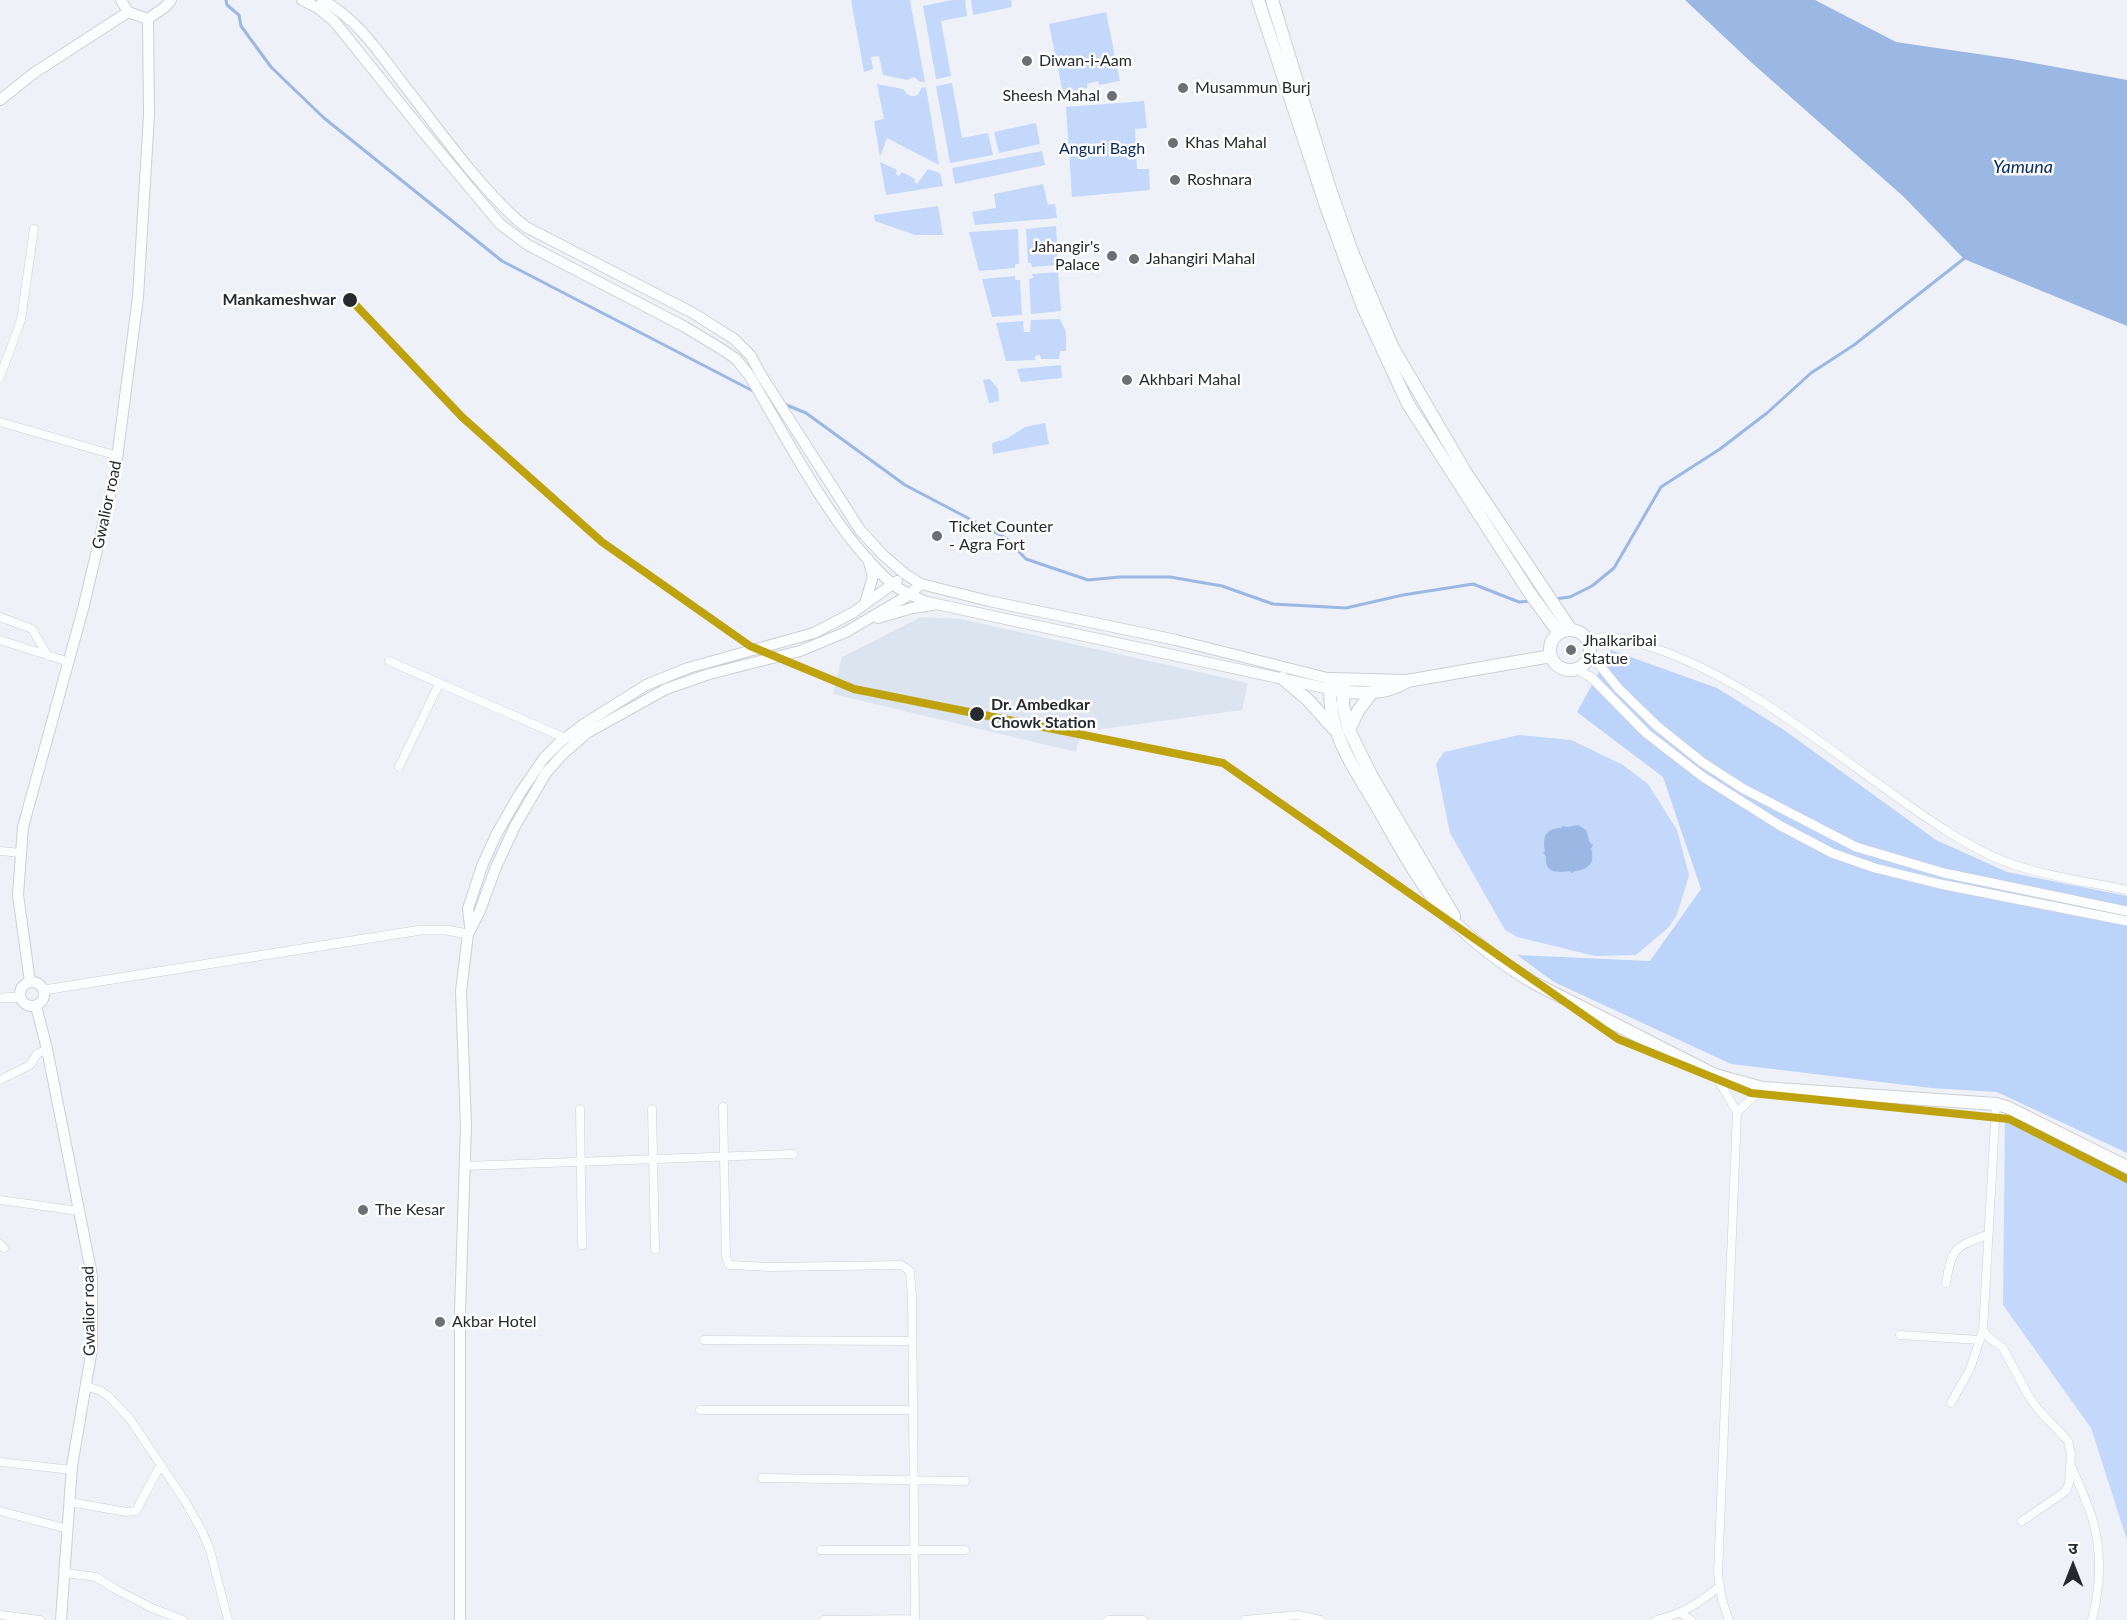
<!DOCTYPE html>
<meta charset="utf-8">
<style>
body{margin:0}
#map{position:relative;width:2127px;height:1620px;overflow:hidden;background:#eef2f8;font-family:Lato,"Noto Sans Devanagari",sans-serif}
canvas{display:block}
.north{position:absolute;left:2043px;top:1536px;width:60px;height:60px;-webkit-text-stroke:4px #fefefe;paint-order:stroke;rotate:0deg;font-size:16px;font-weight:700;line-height:24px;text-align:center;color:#26292d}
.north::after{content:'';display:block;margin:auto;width:21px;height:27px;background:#26292d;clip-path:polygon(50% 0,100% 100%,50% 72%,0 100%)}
</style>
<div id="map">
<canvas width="2127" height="1620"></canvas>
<div class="north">उ</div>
</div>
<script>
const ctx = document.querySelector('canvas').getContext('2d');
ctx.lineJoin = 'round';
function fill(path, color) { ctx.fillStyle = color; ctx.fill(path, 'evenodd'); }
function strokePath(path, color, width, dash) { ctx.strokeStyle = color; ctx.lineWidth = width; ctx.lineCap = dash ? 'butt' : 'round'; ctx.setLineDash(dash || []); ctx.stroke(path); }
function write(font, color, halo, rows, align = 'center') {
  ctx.font = font + ' Lato,sans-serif'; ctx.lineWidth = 5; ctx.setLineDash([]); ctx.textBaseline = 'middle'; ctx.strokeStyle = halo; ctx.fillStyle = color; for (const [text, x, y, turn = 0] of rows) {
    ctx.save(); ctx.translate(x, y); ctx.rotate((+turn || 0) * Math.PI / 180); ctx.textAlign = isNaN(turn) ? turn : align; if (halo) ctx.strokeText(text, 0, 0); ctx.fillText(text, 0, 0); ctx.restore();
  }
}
fill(new Path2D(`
 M921 617 961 619 1248 683 1242 710 1081 732 1076 752 833 694 842 657Z`), '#dce4f0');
fill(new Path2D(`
 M851 0H910L925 82H920L914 77 907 80 883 75 879 56 871 57 873 69 864 72Z
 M952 0H965L967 16 941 21 951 76 936 79 923 6Z
 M971 0H1011L1012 7 973 15Z
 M1106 12 1120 81 1099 85 1098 81 1087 84V88L1063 93 1049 24Z
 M952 83 962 138 988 133 993 155 950 163 936 86Z
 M877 84 903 89C908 98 919 99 921 88L926 87 939 165 887 138 880 157 874 121 884 119Z
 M1144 101 1147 128 1135 129 1137 169H1149L1150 190 1072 197 1066 107Z
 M1036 123 1040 144 999 153 994 132Z
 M1042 151 1045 165 955 184 952 168Z
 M880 162 897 170 896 174 899 176 902 172 915 179 914 182 917 184 928 169 940 173 943 186 886 195Z
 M1043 184 1048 205 1055 204 1057 218 975 225 972 212 996 208 994 194Z
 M938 206 943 235H915L875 221 874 215Z
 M1056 226 1058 265 1032 267 1031 263H1028L1026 229Z
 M1018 229 1019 264H1015V268L979 271 969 232Z
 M1058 272 1061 311 1031 314 1029 279 1033 278 1032 274Z
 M1015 276V280H1020L1022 315 992 317 982 279Z
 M1060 319 1066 332V351H1060L1059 359H1041L1040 355 1035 356V360L1006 361 996 323 1023 321 1024 332H1030L1031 320Z
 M1061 365 1062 378 1021 382 1017 369Z
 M990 379 998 389 999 401 989 403 983 380Z
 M1045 423 1049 444 993 454 992 443 1006 439 1025 427Z
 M1519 735 1571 740 1623 765 1648 784 1677 830 1689 875 1677 915 1668 928 1636 955 1595 956 1517 937 1505 930 1450 833 1436 764 1444 752Z
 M2005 1114 2127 1173V1540L2091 1428 2003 1305Z`), '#c3d8fa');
fill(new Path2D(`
 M1611 650 1717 688 1784 730 1936 840 2007 872 2127 896V1153L1997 1092 1931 1088 1731 1064 1554 982 1517 955 1650 961 1701 889 1663 777 1577 712Z`), '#bcd4fa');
fill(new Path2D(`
 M1685 0H1815L1896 42 2012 59 2127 80V326L1964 259 1904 197 1752 63Z
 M1578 825 1586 830 1590 843 1593 845 1591 849C1596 862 1588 870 1575 871L1572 873 1570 871C1557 873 1544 873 1546 856L1543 853 1545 851C1542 837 1546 828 1561 828L1563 826 1567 827Z`), '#9bb7e4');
strokePath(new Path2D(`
 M226 0 227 5 239 15 241 26 271 67 324 118 502 261 755 392
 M784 404 806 413 905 485 1006 538 1026 559 1088 580 1120 577H1170L1222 586 1273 604 1346 608 1403 595 1473 584 1519 602 1532 601
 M1554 599 1570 597 1592 586 1614 568 1661 487 1720 449 1767 413 1811 373 1854 345 1966 257`), '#9bb7e4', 3);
const minor = new Path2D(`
 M0 377 21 320 34 229
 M0 422 118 456
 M0 617 32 629 48 656
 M0 640 69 662
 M1588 640C1612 632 1631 641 1654 648 1746 679 1822 745 1901 800 1931 821 1961 842 1994 857 2035 875 2084 881 2127 890
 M389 661 565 738
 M399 767 439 684
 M0 851 21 853
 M1715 1075 1737 1112 1718 1574 1722 1600 1729 1620
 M0 1080 30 1065 37 1054 47 1049
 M1996 1104 1983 1330 1987 1336 2003 1348 2028 1395 2037 1408 2068 1441 2071 1453 2069 1483 2066 1491 2022 1521
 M723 1107 726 1257 729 1265 770 1267 901 1265 910 1271 912 1297 915 1620
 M580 1109 582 1245
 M652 1109 655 1249
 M1737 1112 1763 1088
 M465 1166 793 1154
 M0 1200 79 1211
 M0 1244 4 1248
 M1946 1283C1952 1248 1954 1247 1987 1235
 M1900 1335 1980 1340
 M704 1340 912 1341
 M86 1386 101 1391 108 1396 130 1419 185 1501 202 1531 210 1550 228 1620
 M1951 1403 1970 1369 1983 1330
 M700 1410H913
 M0 1462 72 1470
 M2072 1468C2079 1485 2088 1503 2093 1521 2102 1553 2100 1588 2092 1620
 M762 1478 965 1481
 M70 1502 126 1512 136 1511 161 1464
 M0 1511 68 1529
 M821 1550H965
 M65 1573 96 1577 115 1589 152 1608 183 1620
 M1681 1613 1691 1620
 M0 1615 40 1620
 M824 1620 915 1619
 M1108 1620H1143
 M1245 1620 1298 1615 1320 1620
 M1657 1620C1682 1614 1699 1603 1719 1587`);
const tertiary = new Path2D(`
 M1590 653 1618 688 1657 726 1702 762 1742 788 1856 847 1944 873 2127 911
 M1577 669 1592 678 1646 733 1703 777 1779 825 1832 853 1875 868 1940 884 2127 921
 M44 990 421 930H446L468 934
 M0 998 21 997`);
const secondary = new Path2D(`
 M121 0 128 12 148 19 165 7 171 0
 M302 0 318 8 334 21 424 133 500 224 528 245 685 327 723 350 736 359 749 375C789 442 833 531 891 583 902 592 915 597 927 602L1330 689
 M322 0C358 19 380 54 404 85 440 131 474 180 516 219L526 227 693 313 734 339 751 356 761 375 860 530 883 555 905 574 921 584 989 601 1176 640 1331 679
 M0 100 34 73 128 12
 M865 604 873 576 868 559
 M878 618 912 608 933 605
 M470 926 468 909 482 866 496 835 520 793 544 758 559 743 584 724 646 685 688 668 814 633 854 612 897 581
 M20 994a12 12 0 1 1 24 0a12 12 0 1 1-24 0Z
 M30 982 18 895 23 827 83 609 115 474 138 297 149 115 148 19
 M36 1006 47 1049 92 1276V1349L72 1466 61 1620
 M460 1620V1312L466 1126 461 991 468 934 479 913 496 867 515 826 546 773 563 754 587 733 666 689 709 674 800 651 846 632 909 595 921 584`);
const primary = new Path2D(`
 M1258 0 1327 209 1363 307 1408 404 1529 592 1559 633
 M1272 0 1330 189 1352 252 1393 348 1466 473 1571 630
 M1550 650a20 20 0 1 1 40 0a20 20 0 1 1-40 0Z
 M1551 656 1407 681 1331 679C1329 696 1331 713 1336 729 1343 753 1363 783 1376 805 1398 843 1418 883 1448 916 1473 942 1503 964 1534 983L1715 1075 1763 1088 1996 1104 2007 1107 2127 1167
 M1282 678 1308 700 1334 729
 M1344 681 1343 705 1349 730 1371 775 1454 916
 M1335 690C1358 695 1386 694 1406 682
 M1349 730 1358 711 1373 691`);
strokePath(minor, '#cccfd4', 9);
strokePath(tertiary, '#cccfd4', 10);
strokePath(secondary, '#cccfd4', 12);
strokePath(primary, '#cccfd4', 14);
strokePath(minor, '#fcfdfe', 8);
strokePath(tertiary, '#fcfdfe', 9);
strokePath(secondary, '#fcfdfe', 10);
strokePath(primary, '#fcfdfe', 12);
strokePath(new Path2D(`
 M349 298 462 417 602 542 750 646 854 689 1223 763 1618 1039 1751 1093 2009 1119 2127 1179`), '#bea30e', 8);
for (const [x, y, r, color] of [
 [1027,61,6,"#6c6f74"],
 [1183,88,6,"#6c6f74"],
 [1112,96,6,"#6c6f74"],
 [1173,143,6,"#6c6f74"],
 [1175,180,6,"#6c6f74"],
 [1112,256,6,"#6c6f74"],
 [1134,259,6,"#6c6f74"],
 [350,300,8,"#26292d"],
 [1127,380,6,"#6c6f74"],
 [937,536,6,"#6c6f74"],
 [1571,650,6,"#6c6f74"],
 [977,714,8,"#26292d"],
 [363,1210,6,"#6c6f74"],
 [440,1322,6,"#6c6f74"]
]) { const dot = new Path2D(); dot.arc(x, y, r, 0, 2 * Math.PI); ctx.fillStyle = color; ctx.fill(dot); strokePath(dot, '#fefefe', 2); }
write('16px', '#26292d', '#fefefe', [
 ["Diwan-i-Aam",1039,61],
 ["Musammun Burj",1195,88],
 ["Sheesh Mahal",1100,96,"right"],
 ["Khas Mahal",1185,143],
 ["Roshnara",1187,180],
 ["Jahangir's",1100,247,"right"],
 ["Palace",1100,265,"right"],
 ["Jahangiri Mahal",1146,259],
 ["Akhbari Mahal",1139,380],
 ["Ticket Counter",949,527],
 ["- Agra Fort",949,545],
 ["Jhalkaribai",1583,641],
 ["Statue",1583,659],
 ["The Kesar",375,1210],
 ["Akbar Hotel",452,1322]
], 'left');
write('16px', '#04275c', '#fefefe', [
 ["Anguri Bagh",1102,149]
]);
write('bold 16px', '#26292d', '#fefefe', [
 ["Mankameshwar",336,300],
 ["Dr. Ambedkar",991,705,"left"],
 ["Chowk Station",991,723,"left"]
], 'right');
write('16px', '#26292d', '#fefefe', [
 ["Gwalior road",107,505,-78],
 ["Gwalior road",89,1311,-91]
]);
write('italic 18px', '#0b2e65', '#fefefe', [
 ["Yamuna",2023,167]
]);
</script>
